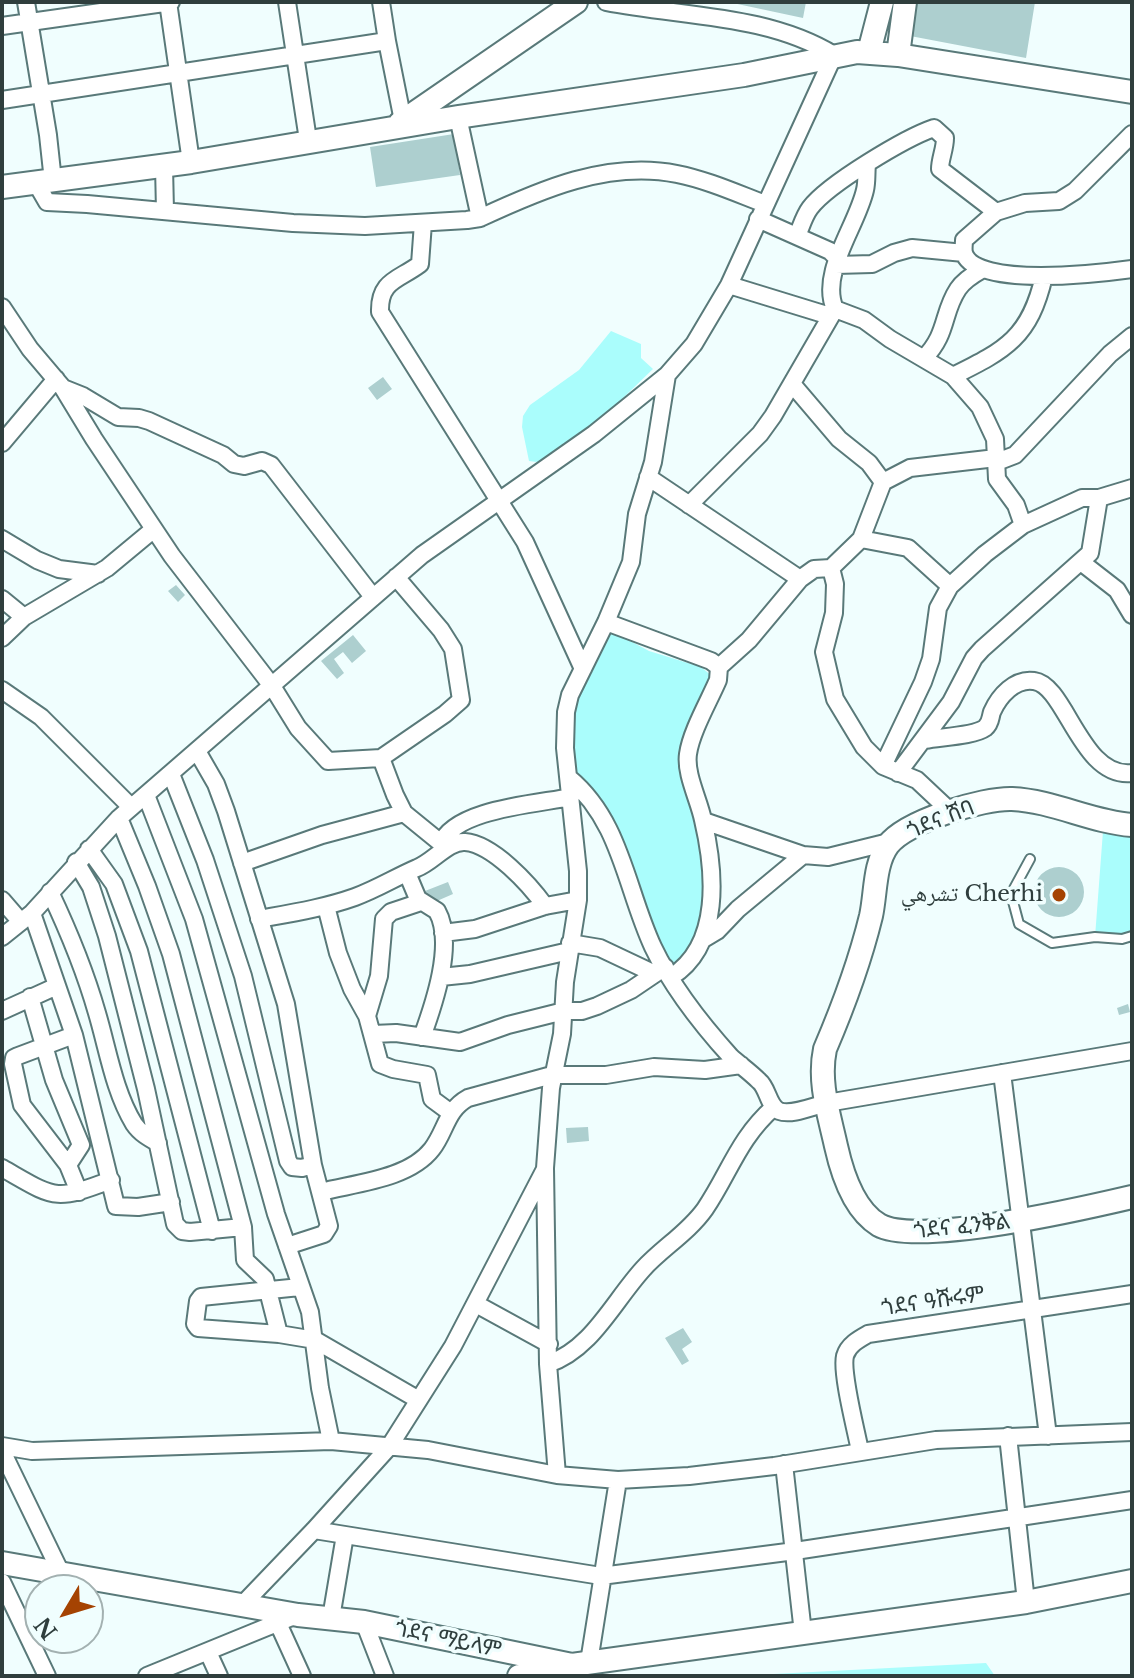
<!DOCTYPE html>
<meta charset="utf-8">
<style>
body{margin:0}
#map{position:relative;width:1134px;height:1678px;overflow:hidden;background:#f0fefe;font-family:"Libre Baskerville",serif}
canvas{display:block}
.frame{position:absolute;inset:0;border:4px solid #2f3e3d;pointer-events:none}
.north{position:absolute;left:24px;top:1574px;width:80px;height:80px;box-sizing:border-box;background:#f0fefe;border:2px solid #a3b1b1;border-radius:50%;rotate:232deg;font-size:22px;font-weight:700;line-height:32px;text-align:center;color:#2f3e3d}
.north::after{content:'';display:block;margin:auto;width:28px;height:36px;background:#a54302;clip-path:polygon(50% 0,100% 100%,50% 72%,0 100%)}
</style>
<div id="map">
<canvas width="1134" height="1678"></canvas>
<div class="frame"></div>
<div class="north">N</div>
</div>
<script>
const ctx = document.querySelector('canvas').getContext('2d');
ctx.lineJoin = 'round';
function fill(path, color) { ctx.fillStyle = color; ctx.fill(path, 'evenodd'); }
function strokePath(path, color, width, dash) { ctx.strokeStyle = color; ctx.lineWidth = width; ctx.lineCap = dash ? 'butt' : 'round'; ctx.setLineDash(dash || []); ctx.stroke(path); }
function write(font, color, halo, rows, align = 'center') {
  ctx.font = font + ' "Libre Baskerville","Noto Naskh Arabic","Noto Sans Ethiopic",serif'; ctx.lineWidth = 7; ctx.setLineDash([]); ctx.textBaseline = 'middle'; ctx.strokeStyle = halo; ctx.fillStyle = color; for (const [text, x, y, turn = 0] of rows) {
    ctx.save(); ctx.translate(x, y); ctx.rotate((+turn || 0) * Math.PI / 180); ctx.textAlign = isNaN(turn) ? turn : align; if (halo) ctx.strokeText(text, 0, 0); ctx.fillText(text, 0, 0); ctx.restore();
  }
}
fill(new Path2D(`
 M611 331 641 344V358L653 369 593 427 545 463 529 461 522 427 523 416 530 405 579 370Z
 M608 629 649 651 701 667 712 676 679 759 700 833 704 898 694 940 683 961 668 972 615 843 566 758 568 705Z
 M1103 831H1132V936L1095 937Z
 M986 1663 995 1676H735Z`), '#aafdfc');
fill(new Path2D(`
 M728 2H806L803 18Z
 M911 2H1035L1026 58 905 35Z
 M454 134 460 175 376 187 370 147Z
 M383 377 392 389 377 400 368 388Z
 M176 585 185 595 178 602 168 591Z
 M353 635 366 651 352 663 343 652 334 659 344 673 337 679 321 661Z
 M1034 892a25 25 0 1 1 50 0a25 25 0 1 1-50 0Z
 M448 882 453 894 430 904 425 891Z
 M1128 1004 1130 1012 1119 1015 1117 1008Z
 M588 1127 589 1141 567 1143 566 1128Z
 M683 1328 692 1342 682 1349 689 1361 682 1365 665 1338Z`), '#adcfcf');
const lane = new Path2D(`
 M1030 859 1011 894 1019 924 1052 943 1095 937 1122 939 1132 936`);
const street = new Path2D(`
 M26 2 48 135 53 181
 M168 2 191 162
 M287 2 308 140
 M381 2 387 41
 M2 26 171 2
 M2 100 387 41 403 121
 M1132 134 1075 191 1059 201 1025 203 996 212 964 240C964 244 963 249 964 253 975 289 1103 273 1132 269
 M164 166 165 211
 M36 183 47 202 87 204 293 223 365 226 467 220 480 218 458 117
 M480 218C540 190 608 160 677 174 707 180 736 193 765 204
 M758 219 830 251 837 258
 M423 223 420 264C399 280 379 280 380 312L525 542 583 669
 M797 236C801 227 804 216 810 208 828 184 905 138 934 128L945 138C945 149 940 159 940 169L996 212
 M836 265 872 264 894 253 912 248 964 253
 M729 285 830 316
 M2 307 30 349 63 388 94 439 172 556 272 686 298 728 328 761 381 758 445 714 461 700 453 649 441 630 396 577
 M835 309 864 320 890 339 953 376 980 407 995 439 997 479 1016 505 1023 525
 M924 358C948 334 942 313 958 289 964 280 974 274 983 269
 M953 376C1006 350 1030 337 1044 276
 M793 385 839 439 869 463 883 482
 M63 388 83 396 118 417 139 418 149 421 223 455 234 464 244 466 262 461 271 465 373 597
 M2 443 56 379
 M648 477 800 579
 M689 505 760 434 773 416 835 309C819 273 857 226 865 190 867 182 866 173 867 165
 M2 539 37 560 59 569 98 574
 M861 539 908 548 950 586
 M1081 562 1117 590 1132 615
 M831 568 835 584 834 613 824 652 835 699 864 747 883 766 917 780 950 811
 M2 599 24 617
 M606 622 711 661 719 667 718 680C709 701 691 732 688 754 685 774 699 800 703 820 715 871 722 945 671 977
 M2 638 24 617 107 568 154 529
 M719 667 749 640 800 579 814 569 831 568 861 539 883 482 910 468 996 458 1002 460 1015 455 1110 354 1132 336
 M2 690 41 717 131 807
 M925 740C939 737 974 736 985 728 991 723 990 718 992 712 999 696 1015 678 1034 681 1066 685 1081 779 1132 773
 M197 751 216 784 226 811 286 1004 313 1165 329 1226 324 1234 287 1246
 M381 758 395 795 404 813 447 848
 M883 766 923 682 931 659 938 608 950 586 985 554 1023 525 1082 498H1099L1132 488
 M898 773 951 702 974 658 982 649 1090 553 1099 498
 M171 774 205 860 243 976 288 1161 292 1167 302 1168 313 1165
 M569 778C621 821 626 889 653 947 671 985 702 1025 731 1057 740 1065 750 1072 759 1081 768 1088 768 1106 779 1111 792 1116 813 1106 827 1103L1132 1051
 M146 795 194 919 276 1214 310 1312 320 1388 331 1441
 M119 818 147 886 171 954 243 1227 245 1260 265 1279 279 1334 315 1340 417 1399
 M704 821 803 855 828 857 889 842
 M441 844C454 809 537 804 571 797
 M89 849 114 884 139 951 212 1231
 M76 862 91 887 107 936 146 1089 175 1224 182 1231 190 1232 243 1227
 M242 863 322 835 404 813
 M407 873 418 899 437 911C455 943 434 1004 422 1037
 M50 892C69 932 85 971 97 1013 108 1050 114 1091 134 1124 140 1133 149 1138 158 1143
 M2 900 21 922
 M326 906 338 953 352 989 367 1016 380 1064 393 1069 427 1075 432 1099 451 1113
 M32 913 74 1035 116 1206 138 1207 171 1202
 M259 919C292 913 324 908 355 897 377 889 396 877 417 868 433 862 448 841 465 842 493 844 530 885 545 906
 M443 933 475 929 545 906 578 900
 M2 937 32 913 119 818 422 555 594 434 667 375 694 344 729 285 834 55C767 14 682 17 606 2
 M702 940 717 931 738 909 803 855
 M570 943 600 948 655 974
 M441 977 470 974 569 951
 M30 997 54 1080 81 1145 68 1165 79 1192
 M2 1011 57 986
 M367 1016 379 976 384 919 391 912 421 902
 M373 1034 396 1033 460 1042 508 1025 564 1011H582L597 1006 631 990 665 967
 M1002 1073 1048 1436
 M68 1165 22 1105 13 1064 14 1058 18 1056 74 1035
 M2 1168C55 1198 53 1202 111 1180
 M321 1192C356 1183 409 1179 432 1149 446 1131 446 1110 468 1098L552 1075H606L654 1067 705 1070 741 1065
 M476 1304 549 1344
 M279 1334 198 1328 195 1324 198 1301 201 1297 300 1287
 M548 1364C592 1349 613 1302 643 1269 662 1248 688 1233 705 1209 730 1172 738 1139 774 1107
 M1008 1436 1026 1602
 M2 1446 32 1451 331 1441 428 1450 557 1475 618 1480 689 1476 774 1466 936 1440 1132 1432
 M2 1451 61 1573 65 1590
 M860 1451C856 1430 841 1373 845 1356 848 1345 859 1339 868 1334L1132 1294
 M784 1464 803 1633
 M557 1475 548 1364 545 1168 551 1088 562 1034 565 982 578 900V871L565 748 566 712 570 695 606 622 631 562 637 514 653 462 667 375
 M314 1530 601 1576 795 1551 1132 1500
 M2 1582 47 1676
 M244 1603 314 1530 389 1447 453 1346 544 1171
 M331 1618 345 1535
 M277 1621 302 1676
 M364 1622 385 1676
 M208 1652 219 1676
 M589 1662 618 1480
 M147 1676 294 1616`);
const secondary = new Path2D(`
 M869 52 882 2
 M898 55 905 2
 M400 123 576 2
 M2 187 191 162 458 117 744 75 857 52 898 55 1132 92
 M1132 825C1091 822 1054 801 1012 799 983 798 906 821 888 845 874 864 876 893 871 916 860 961 843 1007 825 1049 818 1082 829 1114 836 1146 842 1173 854 1210 879 1225 917 1247 1085 1208 1132 1197
 M2 1563 298 1615 364 1622 572 1665 1026 1602 1132 1581
 M519 1676 561 1667`);
strokePath(lane, '#597979', 12);
strokePath(street, '#597979', 20);
strokePath(secondary, '#597979', 26);
strokePath(lane, '#fff', 8);
strokePath(street, '#fff', 16);
strokePath(secondary, '#fff', 22);
for (const [x, y, r, color] of [
 [1059,895,8,"#a54302"]
]) { const dot = new Path2D(); dot.arc(x, y, r, 0, 2 * Math.PI); ctx.fillStyle = color; ctx.fill(dot); strokePath(dot, '#f0fefe', 3); }
write('22px', '#2f3e3d', '#f0fefe', [
 ["ጎደና ሸባ",941,820,-21],
 ["ጎደና ፈንቅል",962,1227,-6],
 ["ጎደና ዓሹሩም",933,1302,-8],
 ["ጎደና ማይላም",448,1640,12]
]);
write('22px', '#2f3e3d', '#f0fefe', [
 ["تشرهي Cherhi",1043,895]
], 'right');
</script>
